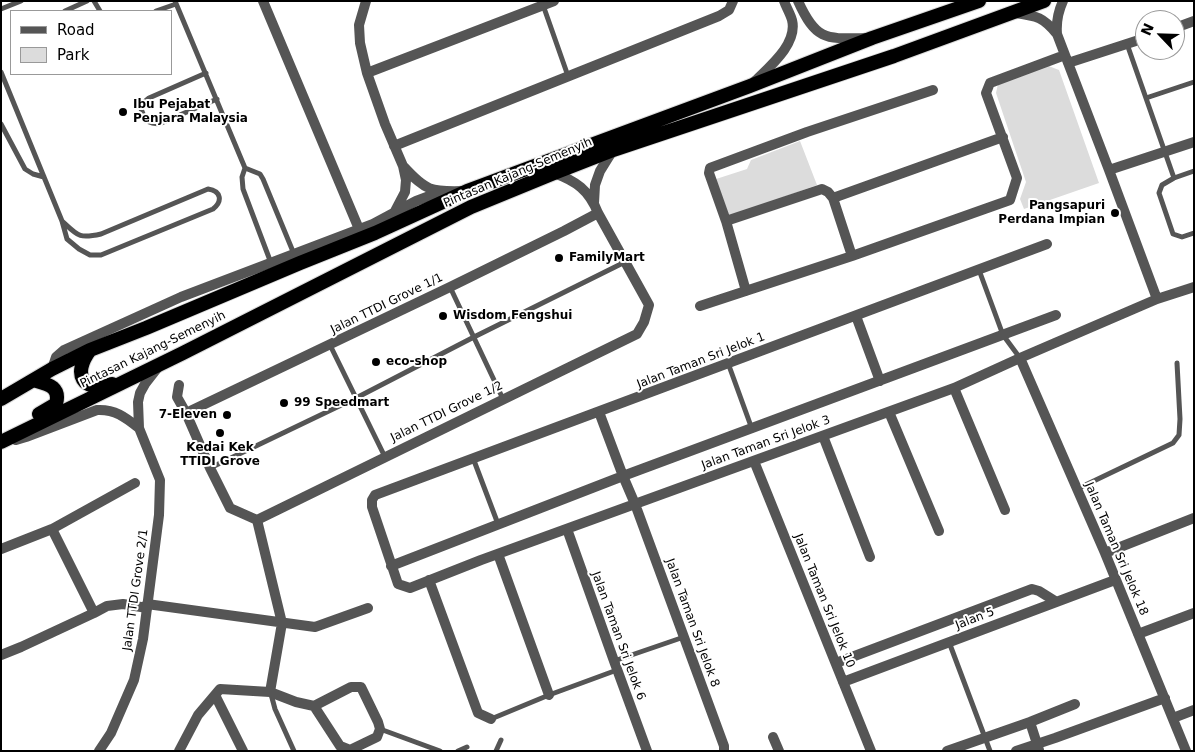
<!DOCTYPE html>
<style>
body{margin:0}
#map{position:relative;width:1195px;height:752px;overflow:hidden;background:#fff;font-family:"DejaVu Sans",sans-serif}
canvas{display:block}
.frame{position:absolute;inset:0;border:2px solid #000;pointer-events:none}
.legend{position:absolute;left:10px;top:10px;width:162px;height:65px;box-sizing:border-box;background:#fff;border:1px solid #999;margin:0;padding:6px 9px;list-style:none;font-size:15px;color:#000}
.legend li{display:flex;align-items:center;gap:10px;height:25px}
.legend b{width:25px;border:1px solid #999}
.north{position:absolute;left:1135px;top:10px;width:50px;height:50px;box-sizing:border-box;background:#fff;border:1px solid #999;border-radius:50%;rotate:294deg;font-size:14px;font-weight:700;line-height:20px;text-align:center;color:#000}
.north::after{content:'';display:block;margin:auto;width:18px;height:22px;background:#000;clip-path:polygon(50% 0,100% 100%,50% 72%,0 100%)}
</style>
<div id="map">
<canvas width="1195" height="752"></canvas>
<div class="frame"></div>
<ul class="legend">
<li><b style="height:6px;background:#555"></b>Road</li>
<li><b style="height:14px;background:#dcdcdc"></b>Park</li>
</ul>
<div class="north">N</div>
</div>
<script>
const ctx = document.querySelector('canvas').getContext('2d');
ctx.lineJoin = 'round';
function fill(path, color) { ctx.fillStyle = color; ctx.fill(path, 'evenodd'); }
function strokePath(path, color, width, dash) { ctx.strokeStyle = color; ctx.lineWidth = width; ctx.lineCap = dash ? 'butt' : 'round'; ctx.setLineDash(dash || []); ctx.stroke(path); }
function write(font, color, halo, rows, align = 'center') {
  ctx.font = font + ' "DejaVu Sans",sans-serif'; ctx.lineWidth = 4; ctx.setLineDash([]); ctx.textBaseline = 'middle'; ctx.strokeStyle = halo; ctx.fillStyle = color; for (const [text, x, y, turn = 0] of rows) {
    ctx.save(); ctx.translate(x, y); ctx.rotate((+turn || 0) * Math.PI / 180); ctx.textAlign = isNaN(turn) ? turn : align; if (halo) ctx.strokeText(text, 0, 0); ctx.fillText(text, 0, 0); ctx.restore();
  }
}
fill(new Path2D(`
 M1046 65 1059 70 1099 183 1024 209 1020 199 1026 182 996 93 998 84Z
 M800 141 817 185 728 217 713 180 747 169 751 160Z`), '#dcdcdc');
const trunk = new Path2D(`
 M90 350C72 374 82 393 112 384
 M33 380C47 384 61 386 56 404L39 414
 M1 399 52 369 90 350 146 328 300 263 375 233 467 191 750 86 872 38 979 1
 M1 442 183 353 471 207 554 173 613 150 894 56 1044 1`);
strokePath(trunk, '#dbdbdb', 16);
strokePath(new Path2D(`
 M94 1 100 11
 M175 1 245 168 242 177 243 189 271 263
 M543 5 568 76
 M1 9 21 1
 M65 11 87 1
 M156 11 176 4
 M1127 44 1174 178
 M1 72 62 221 67 239 79 249 90 255H101L213 209C223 201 221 191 208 189L101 234C79 239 78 236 62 221
 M206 73 149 98 143 103 141 109 146 121 152 123 159 124 217 99
 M1146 98 1194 82
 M1 124 25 169 33 174 44 177
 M245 168 260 174 263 179 294 254
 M1194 171 1174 178 1162 185 1159 193 1173 234 1182 237 1194 233
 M979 270 1003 335 1020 358
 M450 287 503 399
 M330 345 385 457
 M728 363 752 429
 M473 458 498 524
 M210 468 356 398 474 337 625 262
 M1077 489 1173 443 1179 435 1180 419 1177 363
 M949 642 990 751
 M614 661 684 637
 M271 694 275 709 294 751
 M491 719 549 695 617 670
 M380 729 440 751
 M458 751 467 747
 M496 751 501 740`), '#555', 5);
strokePath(new Path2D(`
 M263 1 359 229
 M366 1 359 25 360 43 367 73 385 124 403 166 406 180 405 192 394 213
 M798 1C816 41 826 39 866 38
 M1016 13C1037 16 1043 17 1057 34L1109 170 1157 299
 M1175 28 1194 21
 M1057 34C1056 22 1058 12 1063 1
 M1068 63 1145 38
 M367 73 554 1
 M754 82C769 67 798 44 792 20 790 13 786 7 784 1
 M394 146 719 16 729 10 733 1
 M404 167C426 191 431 192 463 191
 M1109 170 1194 142
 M833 198 852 256
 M594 203 595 185 600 171 613 150
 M726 221 822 189 828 192 833 198 1003 137
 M1047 244 375 495 372 500V507L398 584 410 588 481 560 954 388 1020 358 1157 299 1194 287
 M746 291 726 221 709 173 710 168 807 132 933 90
 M700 306 852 256 1010 200 1017 178 986 93 990 83 1065 55
 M856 316 880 381
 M1020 358 1105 553 1186 751
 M52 369 56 357 64 350 181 297 373 224 416 201 440 192
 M179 385 177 397 186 413 210 468 230 508 257 520 637 334 644 322 649 305 598 213C589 190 576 181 554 173
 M954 388 1005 510
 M599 412 623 476 635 504 724 746V751
 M889 412 939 531
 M186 413 450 287 564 231 598 213
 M823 436 870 557
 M754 461 871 751
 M257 520 282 623 270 692 296 702 314 706 340 746 350 750 377 737 380 729 378 722 361 687H351L314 706
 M52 529 94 613
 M567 529 614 661 647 751
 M1 549 52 529 135 483
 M1105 553 1194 518
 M498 554 549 695
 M391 566 623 476 1056 315
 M429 580 478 713 491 719
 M147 604 315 627 368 608
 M1138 634 1194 613
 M1 655 21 647 94 613 107 606 123 604 147 608
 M836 663 1032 589 1039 591 1055 601
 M843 682 1115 580
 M215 695 243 751
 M1173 718 1194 710
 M1030 722 1039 750
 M773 737 779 751
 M179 751 198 715 220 689 270 692
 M947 751 1030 722 1075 704
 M1016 751 1055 738 1165 698`), '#555', 10);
strokePath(new Path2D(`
 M16 440 26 437 97 410C115 409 125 417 139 428
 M99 751 111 733 134 680 143 639 159 515 160 480 139 428 138 402 140 393 145 384 159 366`), '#555', 10);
strokePath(trunk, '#000', 14);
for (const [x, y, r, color] of [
 [123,112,5,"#000"],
 [1115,213,5,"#000"],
 [559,258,5,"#000"],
 [443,316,5,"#000"],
 [376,362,5,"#000"],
 [284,403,5,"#000"],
 [227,415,5,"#000"],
 [220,433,5,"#000"]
]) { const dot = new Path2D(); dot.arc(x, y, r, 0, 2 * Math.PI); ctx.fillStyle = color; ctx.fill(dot); strokePath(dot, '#fff', 2); }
write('bold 12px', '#000', '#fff', [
 ["Ibu Pejabat",133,105],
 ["Penjara Malaysia",133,119],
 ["Pangsapuri",1105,206,"right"],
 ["Perdana Impian",1105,220,"right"],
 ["FamilyMart",569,258],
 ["Wisdom Fengshui",453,316],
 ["eco-shop",386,362],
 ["99 Speedmart",294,403],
 ["7-Eleven",217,415,"right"],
 ["Kedai Kek",220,448,"center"],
 ["TTIDI Grove",220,462,"center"]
], 'left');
write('12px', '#000', '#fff', [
 ["Pintasan Kajang-Semenyih",518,173,-23],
 ["Jalan TTDI Grove 1/1",387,304,-26],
 ["Pintasan Kajang-Semenyih",153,350,-26],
 ["Jalan Taman Sri Jelok 1",701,361,-21],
 ["Jalan TTDI Grove 1/2",447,412,-26],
 ["Jalan Taman Sri Jelok 3",766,443,-20],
 ["Jalan Taman Sri Jelok 18",1116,549,67],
 ["Jalan TTDI Grove 2/1",136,590,-82],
 ["Jalan Taman Sri Jelok 10",824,601,68],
 ["Jalan 5",975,619,-21],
 ["Jalan Taman Sri Jelok 8",692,623,70],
 ["Jalan Taman Sri Jelok 6",618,636,70]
]);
</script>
